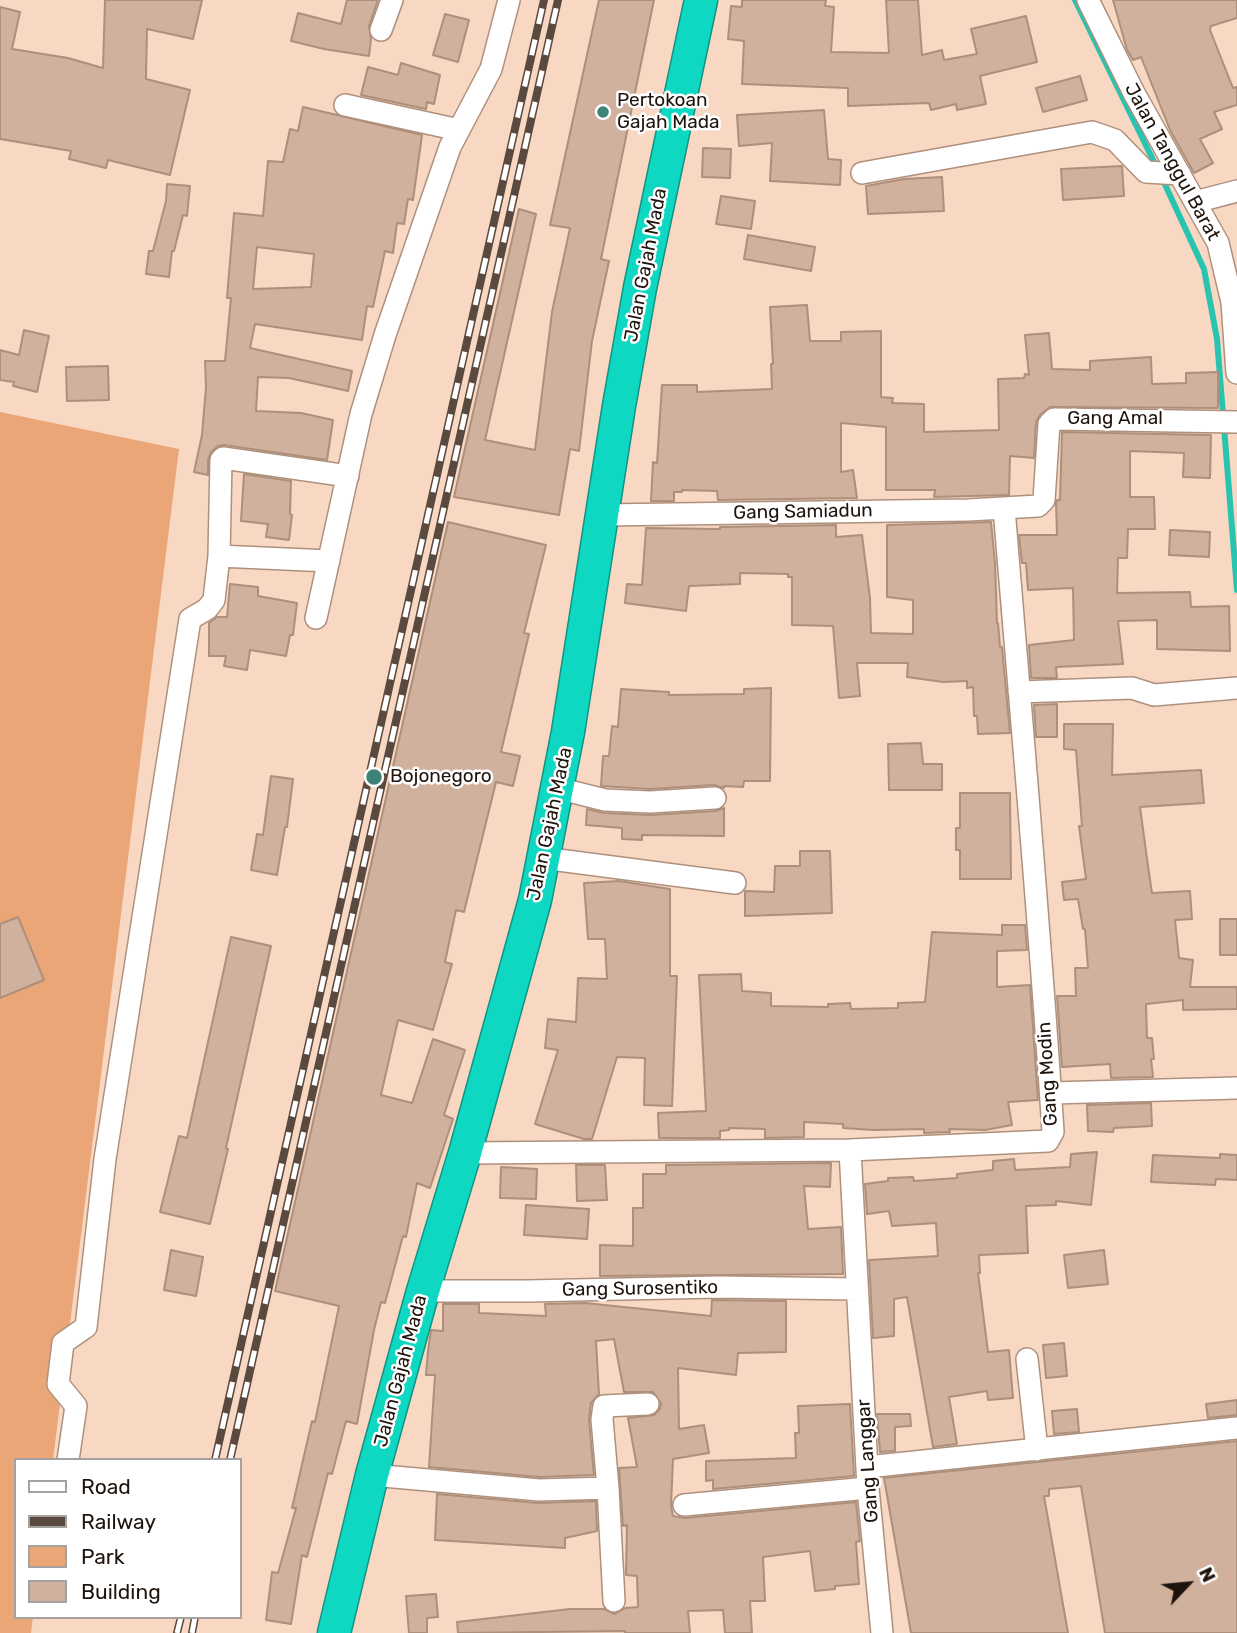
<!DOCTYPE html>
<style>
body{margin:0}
#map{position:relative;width:1237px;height:1633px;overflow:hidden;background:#f8d8c3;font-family:Rubik,sans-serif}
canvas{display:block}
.legend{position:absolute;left:14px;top:1458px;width:228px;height:161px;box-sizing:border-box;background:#fff;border:2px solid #a5a19e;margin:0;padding:9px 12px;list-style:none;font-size:21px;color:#1f140d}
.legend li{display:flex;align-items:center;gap:14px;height:35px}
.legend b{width:35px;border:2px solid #a5a19e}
.north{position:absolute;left:1153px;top:1549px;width:70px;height:70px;-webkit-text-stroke:5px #fff;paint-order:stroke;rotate:64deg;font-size:19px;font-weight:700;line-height:28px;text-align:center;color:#1f140d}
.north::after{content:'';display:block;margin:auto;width:24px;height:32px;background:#1f140d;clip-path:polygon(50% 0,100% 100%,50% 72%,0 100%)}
</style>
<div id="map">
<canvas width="1237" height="1633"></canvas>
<ul class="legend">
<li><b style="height:9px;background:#fff"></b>Road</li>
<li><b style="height:9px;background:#5a493e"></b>Railway</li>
<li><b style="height:19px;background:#eba677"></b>Park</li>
<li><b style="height:19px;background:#cfb19d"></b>Building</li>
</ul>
<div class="north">N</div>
</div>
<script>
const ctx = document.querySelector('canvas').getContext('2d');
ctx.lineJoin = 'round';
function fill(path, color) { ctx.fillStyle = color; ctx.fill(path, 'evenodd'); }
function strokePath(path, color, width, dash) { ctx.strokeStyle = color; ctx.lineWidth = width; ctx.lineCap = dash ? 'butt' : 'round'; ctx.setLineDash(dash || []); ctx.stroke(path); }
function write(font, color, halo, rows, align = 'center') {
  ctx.font = font + ' Rubik,sans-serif'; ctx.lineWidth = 5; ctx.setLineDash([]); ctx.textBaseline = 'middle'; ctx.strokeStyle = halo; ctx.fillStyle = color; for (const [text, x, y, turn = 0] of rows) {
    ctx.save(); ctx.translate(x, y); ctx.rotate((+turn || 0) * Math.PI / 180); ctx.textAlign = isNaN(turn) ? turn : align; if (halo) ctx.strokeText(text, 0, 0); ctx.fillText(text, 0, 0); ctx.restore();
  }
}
fill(new Path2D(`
 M0 412 179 449 53 1460H16V1617H33L31 1633H0Z`), '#eba677');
strokePath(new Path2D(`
 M1075 0 1157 168
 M1162 178 1204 269 1217 339 1237 590`), '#29c4b0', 6);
const building = new Path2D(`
 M105 0H202L193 39 147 29 146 79 190 90 170 175 108 160 106 168 69 159 71 151 0 139V7L20 12 12 49 68 58 103 68Z
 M347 0H378L369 26 371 39 369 56 324 49 291 41 298 13 341 24Z
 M599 0H654L601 259 609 261 592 341 579 451 570 449 559 515 454 497 519 209 536 214 485 440 535 450 552 312 570 228 550 225Z
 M742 0H826L825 6 834 7 831 52 889 53 886 0H918L922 55 942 50 944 60 977 54 971 29 1026 16 1037 62 980 76 986 104 957 110 956 104 931 110 929 103 848 106V88L742 84 744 41 728 39 731 6 742 7Z
 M1113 0H1237V18L1211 26 1210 30 1233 88 1237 87V105L1214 112 1222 129 1200 139 1213 163 1194 173 1170 130 1141 57 1133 60 1127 50Z
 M445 14 469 20 458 62 433 55Z
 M401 63 440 75 434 104 427 102 426 109 361 95 368 67 398 75Z
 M1080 76 1087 100 1043 112 1036 88Z
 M303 107 422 135 413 200 408 199 404 224 397 223 393 253 385 251 373 307 367 306 362 340 255 324 250 348 352 371 348 391 289 378 258 377 256 411 301 413 333 420 327 460 224 445 218 446 211 452 208 460V475L194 472 202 435 206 387 205 361H225L231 298H227L234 213 263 216 268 161 283 162 290 129 298 131ZM257 247 314 254 311 287 253 289Z
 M824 110 828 159 841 160 840 185 770 181 772 143 739 146 737 115Z
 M703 148 731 149 730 178 702 177Z
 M1122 166 1124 196 1063 200 1061 169Z
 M942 177 944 211 868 214 866 186 904 179Z
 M167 184 190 186 187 216 183 215 174 251H172L169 277 146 274 149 251H153L166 201Z
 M721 196 755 201 751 229 716 224Z
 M748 235 815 247 811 271 744 259Z
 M807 305 810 341H841V332L881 331V397L893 398 892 403 924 404V432L999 430 998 379 1024 378 1025 374 1029 375 1025 335 1049 333 1052 369 1090 370V361L1151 357 1152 384 1186 383V373L1218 372V408L1050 407 1040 415 1036 422 1034 458 1010 456 1009 495 934 497 935 490H886V427L841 423V472L853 470 857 498 718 500 717 491 682 490V492H674V501H651L653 462 657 463 662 385H697V392L772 389 771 364H773L770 307Z
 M24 330 49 336 37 392 13 386 14 382 0 380V350L19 355Z
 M108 366 109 400 67 401 66 367Z
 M1062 432 1211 435 1210 478 1183 477 1184 453 1130 451V497H1154L1155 529H1128L1127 558H1118L1117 593 1190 592 1191 607 1229 606 1230 651 1157 649V620L1118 621 1123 664 1056 667 1057 678H1031L1029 645 1074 640 1073 588 1028 590 1026 563H1022L1019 535H1057L1056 503 1057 500H1060Z
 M244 474 291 481 290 514 292 515 289 540 266 537 268 524 241 521Z
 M448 522 546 545 524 633 529 634 501 752 520 756 513 786 496 782 464 912 456 910 445 962 452 964 433 1030 398 1020 381 1095 412 1103 433 1039 465 1050 444 1115 453 1119 430 1188 417 1183 406 1237 403 1236 385 1303 381 1302 374 1330 357 1424 346 1421 332 1474 328 1473 307 1557 302 1555 291 1624 266 1620 272 1572 278 1573 296 1508H292L312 1421 315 1422 339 1306 275 1291Z
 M991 522 995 563 997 623H998L1000 647H1002L1010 733 978 734 977 716H974L973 687 967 688V681L943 682 907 677 908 663H857L860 696 839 698 833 626 792 625V577H788V574L740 573V584L689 586 686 611 625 603 627 584 642 585 646 528 720 529V527L836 525V537L862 535 870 598 871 633 913 634V600L887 597V525Z
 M1170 530 1210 532 1209 557 1169 555Z
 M230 584 258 587V596L297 603 293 635H290L286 656 250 650 247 670 224 666 226 656H209V623L217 617H227Z
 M771 688 770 781H744L743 787 724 786V788L714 785 650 789 601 786 603 756H609L612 726 618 727 621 689 669 692V695L744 694V689Z
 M1057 704V737H1036L1034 705Z
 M1064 724H1113L1112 775 1201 770 1204 803 1140 807 1148 866 1152 893 1190 891 1192 919 1175 920 1179 958 1193 960 1190 987H1237V1009L1183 1010V1000L1146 1004 1147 1038H1152L1154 1059H1151L1153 1077 1111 1078 1110 1064 1062 1067 1057 996H1076L1075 968H1088L1085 929H1083L1078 899 1064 900 1062 882 1086 879 1079 826H1082L1076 750 1064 749Z
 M921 743 923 764H942V790H889L888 744Z
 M271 776 293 779 287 827H285L277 875 251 870 257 834 263 835Z
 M960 793H1010L1011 879H960V850H956V828H960Z
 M724 808V836L642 835V840L622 839V828L586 825 587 809 604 813 650 815 716 811Z
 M800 851H830L832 913 745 916V891L774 892 775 866H800Z
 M619 881 670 889V976H677L672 1106 644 1105 645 1058 617 1057 592 1139H584L535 1124 558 1050 545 1048 548 1019 576 1022 578 978 607 979 605 939H588L584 883Z
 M18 917 44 980 0 998V924Z
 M1220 919H1237V955H1220Z
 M1002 925H1025L1027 950 997 951V987L1030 985 1038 1100 1008 1102 1012 1125 985 1130 949 1129 950 1132 924 1133V1129L874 1130 843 1128V1124L804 1122V1137L765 1138V1129L729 1128V1130L720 1131V1138H659L658 1113 706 1111 699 975 741 974 742 991 771 993V1006L828 1007V1004L850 1003 851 1009 898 1008V1003L925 1002 932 932 1002 935Z
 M231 937 271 946 226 1148 228 1149 210 1224 160 1212 179 1136 187 1138Z
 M1151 1103 1152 1126 1114 1128 1113 1132 1088 1131 1087 1105Z
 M1097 1152 1091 1205 1056 1201V1205L1026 1206 1028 1253 979 1255 980 1273H978L988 1352 1009 1350 1013 1398 988 1400 987 1391 949 1397 957 1444 933 1447 907 1297 894 1299V1336L873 1338 869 1260 938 1256 936 1223 892 1226 889 1211 867 1214 865 1184 888 1181V1178L913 1177 914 1181 957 1178V1174L993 1170V1161L1014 1159 1015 1170 1070 1167 1071 1154Z
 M1220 1154 1237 1155V1180L1216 1179 1215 1185 1151 1182 1153 1155 1220 1158Z
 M831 1163 830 1187 804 1186 808 1229 841 1227 843 1274 600 1276V1245L633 1246V1208H643V1174H666V1165Z
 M576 1165H605L607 1200 577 1201Z
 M501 1167 537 1169 536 1199 500 1198Z
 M526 1205 589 1209 587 1239 524 1235Z
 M171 1250 203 1257 196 1296 164 1290Z
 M1104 1250 1108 1284 1068 1288 1064 1255Z
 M712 1300 786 1301V1352L738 1353 736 1375 678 1368 679 1429 704 1425 709 1453 673 1459 671 1506 673 1516 685 1518 856 1502 860 1541 856 1542 859 1584 835 1586V1589L815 1591 810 1551 763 1557 765 1601H750L752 1633H725L723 1610 688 1611 690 1633H625V1631L458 1633 457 1622 570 1609H604L615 1614 625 1608 638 1607 637 1576 626 1575 627 1525 623 1526 619 1468 637 1467 628 1418 654 1415 660 1409 661 1403 653 1392H624L614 1339 596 1341 599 1394 591 1403 589 1420 594 1475 539 1477 429 1467 435 1375H426L428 1351 431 1330 443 1331V1304H479V1313L546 1316 545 1304 585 1303 711 1316Z
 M1064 1343 1067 1376 1046 1378 1043 1345Z
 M1237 1400V1415L1208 1418 1206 1404Z
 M850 1404 854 1476 713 1489V1480L706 1481V1461L796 1458 795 1433H799L798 1406Z
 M1077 1409 1079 1432 1054 1434 1052 1411Z
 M877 1414H910L911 1426 895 1427V1451L880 1452Z
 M1237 1441V1633H1105L1081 1486 1049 1489V1496H1044L1068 1633H911L884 1478Z
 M437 1494 538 1503 596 1501 597 1531 565 1538V1548L435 1540Z
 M436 1594 438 1617 427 1618V1633H409L406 1596Z`);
fill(building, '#cfb19d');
strokePath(building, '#ad8f7c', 2);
const minor = new Path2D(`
 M1088 0 1134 93 1218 243 1232 302 1237 373
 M381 30 392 0
 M345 105 459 130
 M862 173 1092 132 1115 140 1146 172 1180 174
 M1195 202 1237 191
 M602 515 968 510 1038 506 1044 500 1049 424 1054 419 1237 422
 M219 556 329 561
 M316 618 361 414 385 335 450 147 491 69 509 0
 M1019 692 1132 688 1154 695 1237 688
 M557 788 605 800 650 802 715 798
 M543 858 735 883
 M1051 1093 1237 1088
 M850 1150 868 1488 882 1633
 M465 1153 850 1150 1048 1141 1053 1132C1040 924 1021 716 1004 508
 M423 1291H527L718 1287 857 1289
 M1027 1359 1037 1450
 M68 1460 76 1406 58 1384 63 1343 86 1327 105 1159 190 619 207 609 214 600 219 556 221 460 223 458 348 476
 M867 1467 1237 1428
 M372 1475 539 1490 608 1488 614 1601
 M608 1488 602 1419 604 1406 648 1404
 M684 1505 868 1488`);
const highway = new Path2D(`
 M334 1633 372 1475 423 1291 465 1153 535 900 568 732 619 406 640 288 701 0`);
strokePath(minor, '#ae907d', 24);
strokePath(highway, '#149382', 35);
strokePath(minor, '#fff', 21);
strokePath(highway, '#0ed8c1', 32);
const rail = new Path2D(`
 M215 1460 544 0
 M230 1460 558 0
 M177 1633 181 1617
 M192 1633 195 1617`);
strokePath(rail, '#5a493e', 8);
strokePath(rail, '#fff', 5, [16]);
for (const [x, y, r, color] of [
 [603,112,7,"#3e8378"],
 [374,777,9,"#3e8378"]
]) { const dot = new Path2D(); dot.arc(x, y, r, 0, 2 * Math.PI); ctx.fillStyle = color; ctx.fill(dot); strokePath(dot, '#fff', 2.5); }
write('19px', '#1f140d', '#fff', [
 ["Pertokoan",617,101],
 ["Gajah Mada",617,123],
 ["Bojonegoro",390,777]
], 'left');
write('19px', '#1f140d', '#fff', [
 ["Jalan Tanggul Barat",1172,162,61],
 ["Jalan Gajah Mada",646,265,-79],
 ["Gang Amal",1115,419],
 ["Gang Samiadun",803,512,-1],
 ["Jalan Gajah Mada",550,824,-78],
 ["Gang Modin",1048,1074,-94],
 ["Gang Surosentiko",640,1289,-1],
 ["Jalan Gajah Mada",401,1371,-75],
 ["Gang Langgar",868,1461,-94]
]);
</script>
